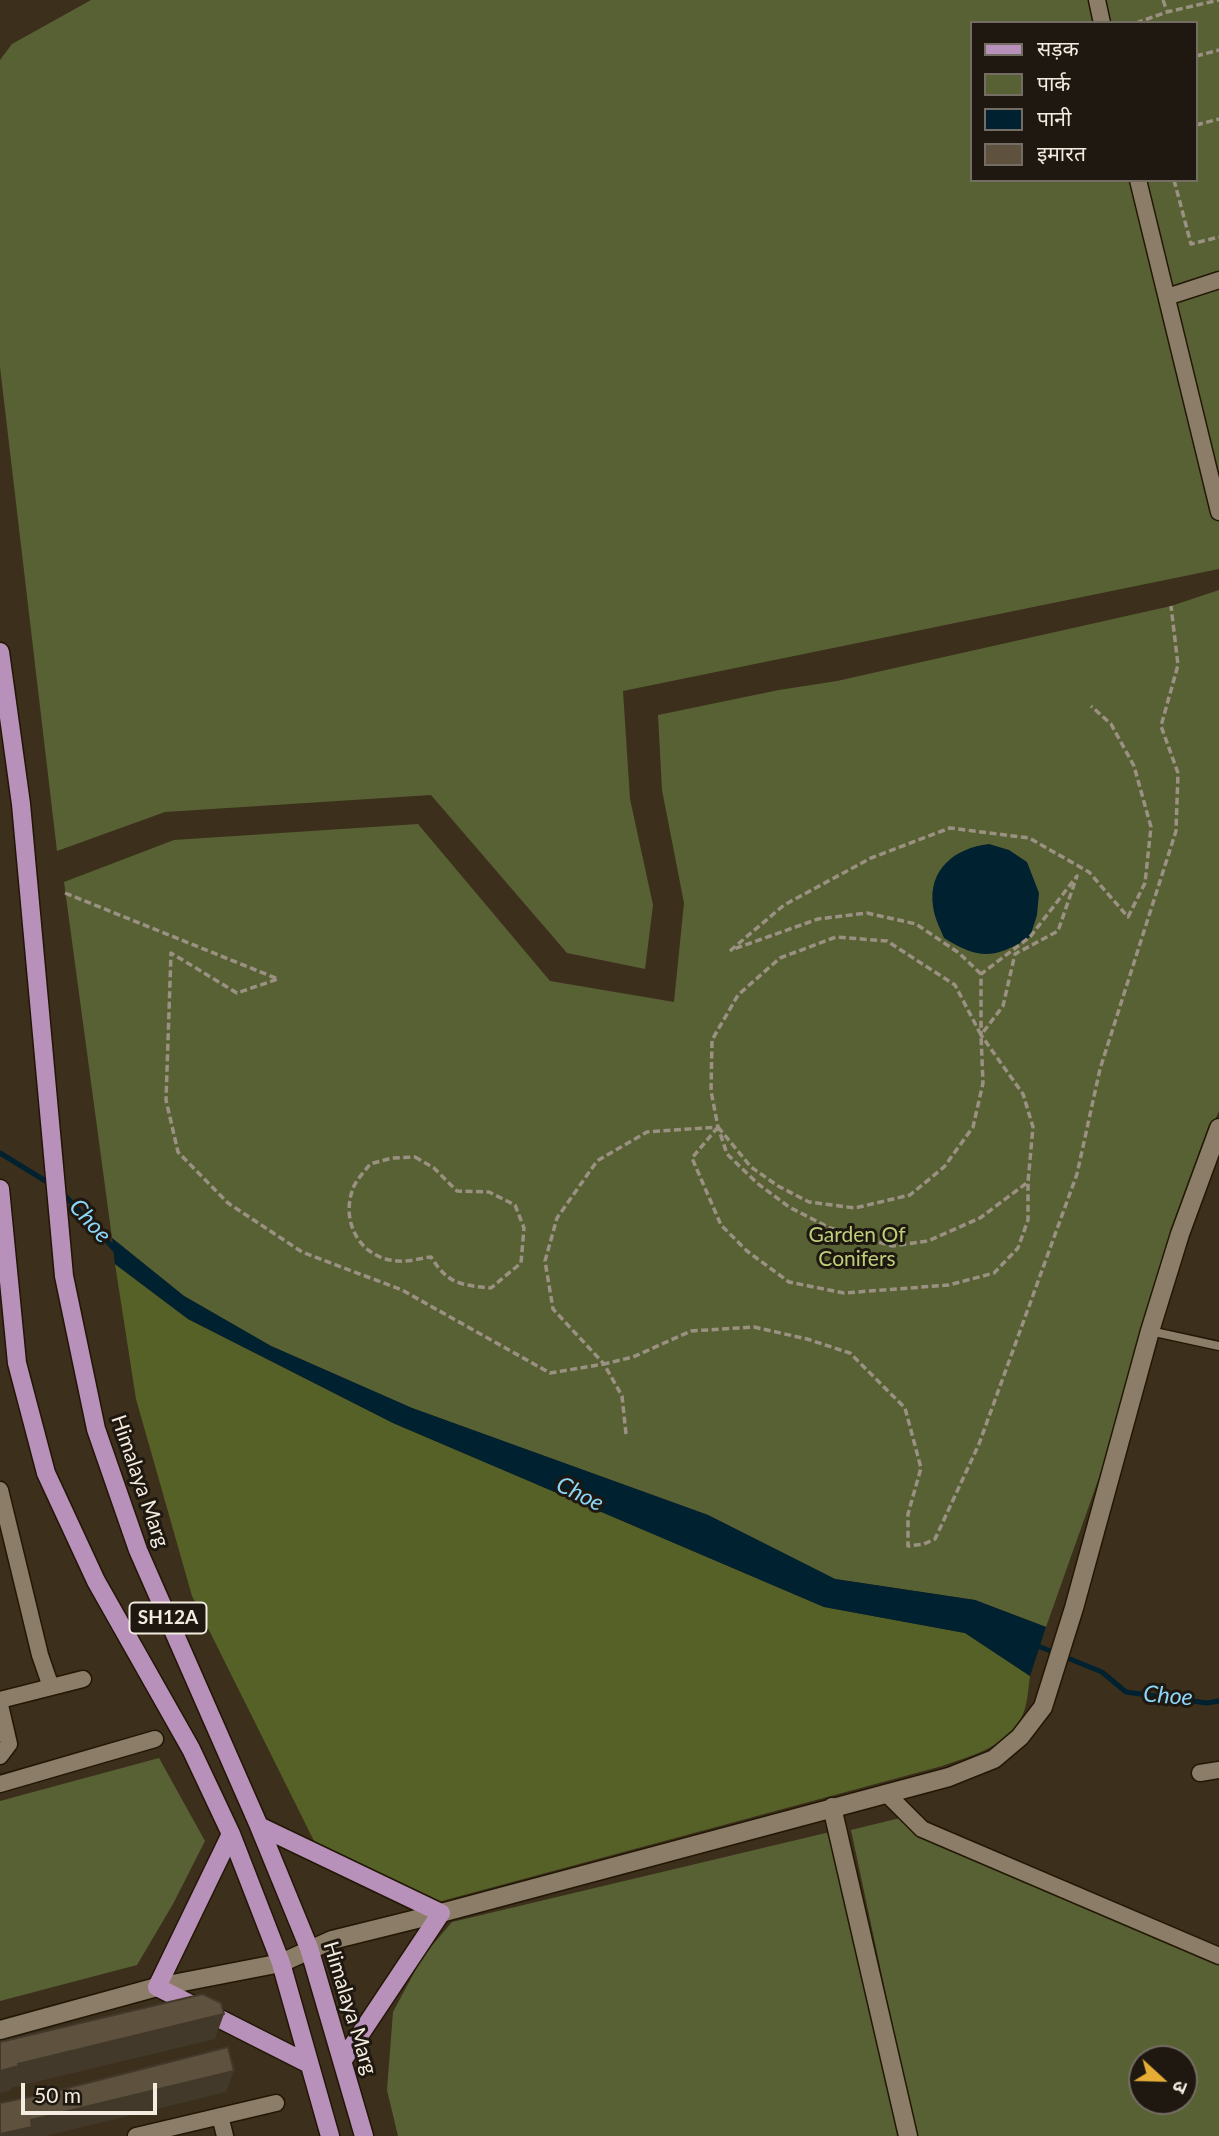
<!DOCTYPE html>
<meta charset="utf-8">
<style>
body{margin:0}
#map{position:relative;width:1219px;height:2136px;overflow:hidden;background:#3c2f1c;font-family:Lato,"Noto Sans Devanagari",sans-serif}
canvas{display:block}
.legend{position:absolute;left:970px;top:21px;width:228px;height:161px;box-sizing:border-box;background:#1e1810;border:2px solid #746d63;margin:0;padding:9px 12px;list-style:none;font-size:21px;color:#f4ece0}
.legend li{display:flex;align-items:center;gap:14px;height:35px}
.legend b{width:35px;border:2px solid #746d63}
.north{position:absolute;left:1128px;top:2045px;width:70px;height:70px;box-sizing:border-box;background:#1e1810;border:2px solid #746d63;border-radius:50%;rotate:112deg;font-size:19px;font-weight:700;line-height:28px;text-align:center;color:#f4ece0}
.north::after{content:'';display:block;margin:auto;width:24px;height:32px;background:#e6ad36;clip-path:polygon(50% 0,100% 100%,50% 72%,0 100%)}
.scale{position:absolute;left:21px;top:2083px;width:136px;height:32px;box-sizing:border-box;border:4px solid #f4ece0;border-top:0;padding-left:9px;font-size:21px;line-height:24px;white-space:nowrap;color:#f4ece0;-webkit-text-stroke:5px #1e1810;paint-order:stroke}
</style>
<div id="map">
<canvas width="1219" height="2136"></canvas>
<ul class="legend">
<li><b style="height:9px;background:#b891bb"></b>सड़क</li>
<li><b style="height:19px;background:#586134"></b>पार्क</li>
<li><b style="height:19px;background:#00212f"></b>पानी</li>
<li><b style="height:19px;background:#5e513d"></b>इमारत</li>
</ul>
<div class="north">उ</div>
<div class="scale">50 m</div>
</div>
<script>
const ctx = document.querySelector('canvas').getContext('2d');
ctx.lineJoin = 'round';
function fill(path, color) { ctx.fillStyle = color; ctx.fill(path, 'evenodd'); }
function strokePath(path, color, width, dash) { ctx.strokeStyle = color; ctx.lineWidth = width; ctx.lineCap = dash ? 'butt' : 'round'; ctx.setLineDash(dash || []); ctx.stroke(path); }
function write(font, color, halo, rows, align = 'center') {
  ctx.font = font + ' Lato,sans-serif'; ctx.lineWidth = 6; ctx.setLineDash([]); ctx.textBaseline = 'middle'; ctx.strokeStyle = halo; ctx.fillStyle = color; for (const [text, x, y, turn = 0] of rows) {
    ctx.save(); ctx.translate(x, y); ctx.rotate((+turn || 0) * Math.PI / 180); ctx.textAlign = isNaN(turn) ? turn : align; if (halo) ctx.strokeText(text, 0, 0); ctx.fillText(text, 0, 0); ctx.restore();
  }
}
fill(new Path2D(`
 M91 0H1219V569L623 691 630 799 653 905 645 969 567 953 431 795 165 812 57 851 0 367V60L12 44ZM972 23H1196V180H972Z
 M1219 590V1111L1211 1129 1151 1331 1046 1627 975 1600 835 1579 708 1515 412 1408 271 1346 184 1296 112 1238 64 882 174 840 418 824 550 981 674 1002 684 903 662 790 658 715 779 690 837 681 1171 606Z
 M159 1758 205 1841 173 1904 137 1965 0 2001V1801Z
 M904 1817 1219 1956V2136H916L851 1830ZM1142 2059H1184V2101H1142Z
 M830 1832 904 2136H398L387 2090 393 2012 423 1956 452 1922Z`), '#586134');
fill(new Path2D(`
 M115 1264 188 1319 393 1423 824 1607 965 1633 1030 1676C1028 1688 1028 1703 1023 1714 1009 1747 972 1755 942 1766L438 1902 323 1859 192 1596 136 1399Z`), '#566128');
fill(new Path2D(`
 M989 844 1009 850 1027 862 1039 893 1037 915 1030 937C995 959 979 960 944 938 940 928 934 917 933 906 928 869 955 848 989 844Z
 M112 1238 184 1296 271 1346 412 1408 708 1515 835 1579 975 1600 1046 1627 1030 1676 965 1633 824 1607 393 1423 188 1319 115 1264Z`), '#00212f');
strokePath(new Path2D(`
 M0 1153 52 1185
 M60 1190 117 1252
 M1033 1644 1102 1672 1126 1692 1207 1703 1219 1701`), '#00212f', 5);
const lane = new Path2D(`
 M1150 1331 1219 1346`);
const street = new Path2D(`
 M1097 0 1102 23
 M1138 180 1219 512
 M1167 297 1219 280
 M0 1490 40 1655 51 1687
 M0 1700 83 1679
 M0 1705 9 1744 0 1756
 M1200 1773 1219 1770
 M0 1784 155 1739
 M886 1793 922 1829 1219 1956
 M220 2116 225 2136
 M136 2136 276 2103`);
const secondary = new Path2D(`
 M832 1807 908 2136
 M0 2030 157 1987 281 1963 332 1940 441 1913 949 1777 994 1759 1020 1737 1043 1707 1074 1608 1150 1331 1180 1234 1219 1128`);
const primary = new Path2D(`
 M0 652 21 804 64 1276 96 1429 138 1550 259 1826 309 1948 364 2136
 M0 1189 17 1363 46 1473 96 1581 191 1749 231 1834 281 1963 330 2136
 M259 1826 441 1913 343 2060
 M231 1834 157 1987 309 2064`);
strokePath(lane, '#221705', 11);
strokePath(street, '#221705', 19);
strokePath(secondary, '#221705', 21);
strokePath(primary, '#221705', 21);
strokePath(new Path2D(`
 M1163 0 1167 11
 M1136 23 1167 12 1219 0
 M1196 56 1219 50
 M1196 125 1219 119
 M1174 180 1191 244 1219 237
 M65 893 278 979 237 993 171 953 166 1100 178 1152 228 1203 302 1252 402 1290 550 1373 604 1364 553 1309 545 1261 557 1218 597 1161 647 1132 718 1127
 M981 974 959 953 916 924 867 913 818 919 731 950 784 905 871 858 950 828 1029 838 1089 872 1128 917 1145 883 1151 827 1134 766 1111 724 1091 706
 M718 1127 751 1167 778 1186 809 1202 855 1208 910 1195 944 1167 973 1127 983 1083 981 1035 955 985 887 941 836 937 780 958 738 995 712 1040 711 1091 718 1127 727 1154 757 1183 789 1207 830 1228 892 1246 928 1241 980 1218 1028 1182 1033 1127 1023 1094 981 1035V974L1030 937 1077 876 1058 931 1015 954 1003 1006 981 1035
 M718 1127 692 1158 721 1225 747 1251 789 1282 844 1293 949 1285 994 1273 1018 1248 1028 1220V1183
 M415 1157 434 1168 457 1191 489 1192 515 1205 524 1228 521 1263 491 1288C460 1285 448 1284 431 1257 421 1258 409 1262 398 1261 360 1259 339 1221 354 1186 358 1178 365 1171 370 1164L392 1158Z
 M626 1434 622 1396 604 1364 633 1357 691 1331 754 1327 807 1339 850 1353 905 1408 921 1468 908 1514V1546L924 1544 935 1539 979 1444 1077 1174 1100 1069 1176 831 1178 773 1161 726 1178 665 1171 606`), '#9b9182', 3.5, [7, 3.5]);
strokePath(lane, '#8b7d67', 8);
strokePath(street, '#8b7d67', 16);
strokePath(secondary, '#8b7d67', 18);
strokePath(primary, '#b891bb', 18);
fill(new Path2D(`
 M224 2014 215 2039 11 2088 10 2091 0 2093V2071L18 2064Z
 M234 2071 226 2092 46 2136H0V2134L31 2120Z`), '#42392b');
const building = new Path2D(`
 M203 1994 221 2003 224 2014 18 2064 19 2066 0 2071V2042Z
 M228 2047 234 2071 31 2120 32 2127 0 2134V2103L48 2093Z`);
fill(building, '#5e513d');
strokePath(building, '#42392b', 2);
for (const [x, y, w] of [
 [168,1618,77]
]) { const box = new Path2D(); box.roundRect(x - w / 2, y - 15.5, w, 31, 5); ctx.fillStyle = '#1e1810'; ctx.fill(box); strokePath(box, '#f4ece0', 2); }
write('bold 19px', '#f4ece0', null, [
 ["SH12A",168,1618]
]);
write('21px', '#becf7a', '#1e1810', [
 ["Garden Of",857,1235],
 ["Conifers",857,1259]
]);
write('21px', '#f4ece0', '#1e1810', [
 ["Himalaya Marg",140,1481,71],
 ["Himalaya Marg",350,2008,73]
]);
write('italic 23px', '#8bd6f9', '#1e1810', [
 ["Choe",90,1221,48],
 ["Choe",580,1494,27],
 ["Choe",1168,1696,5]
]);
</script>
